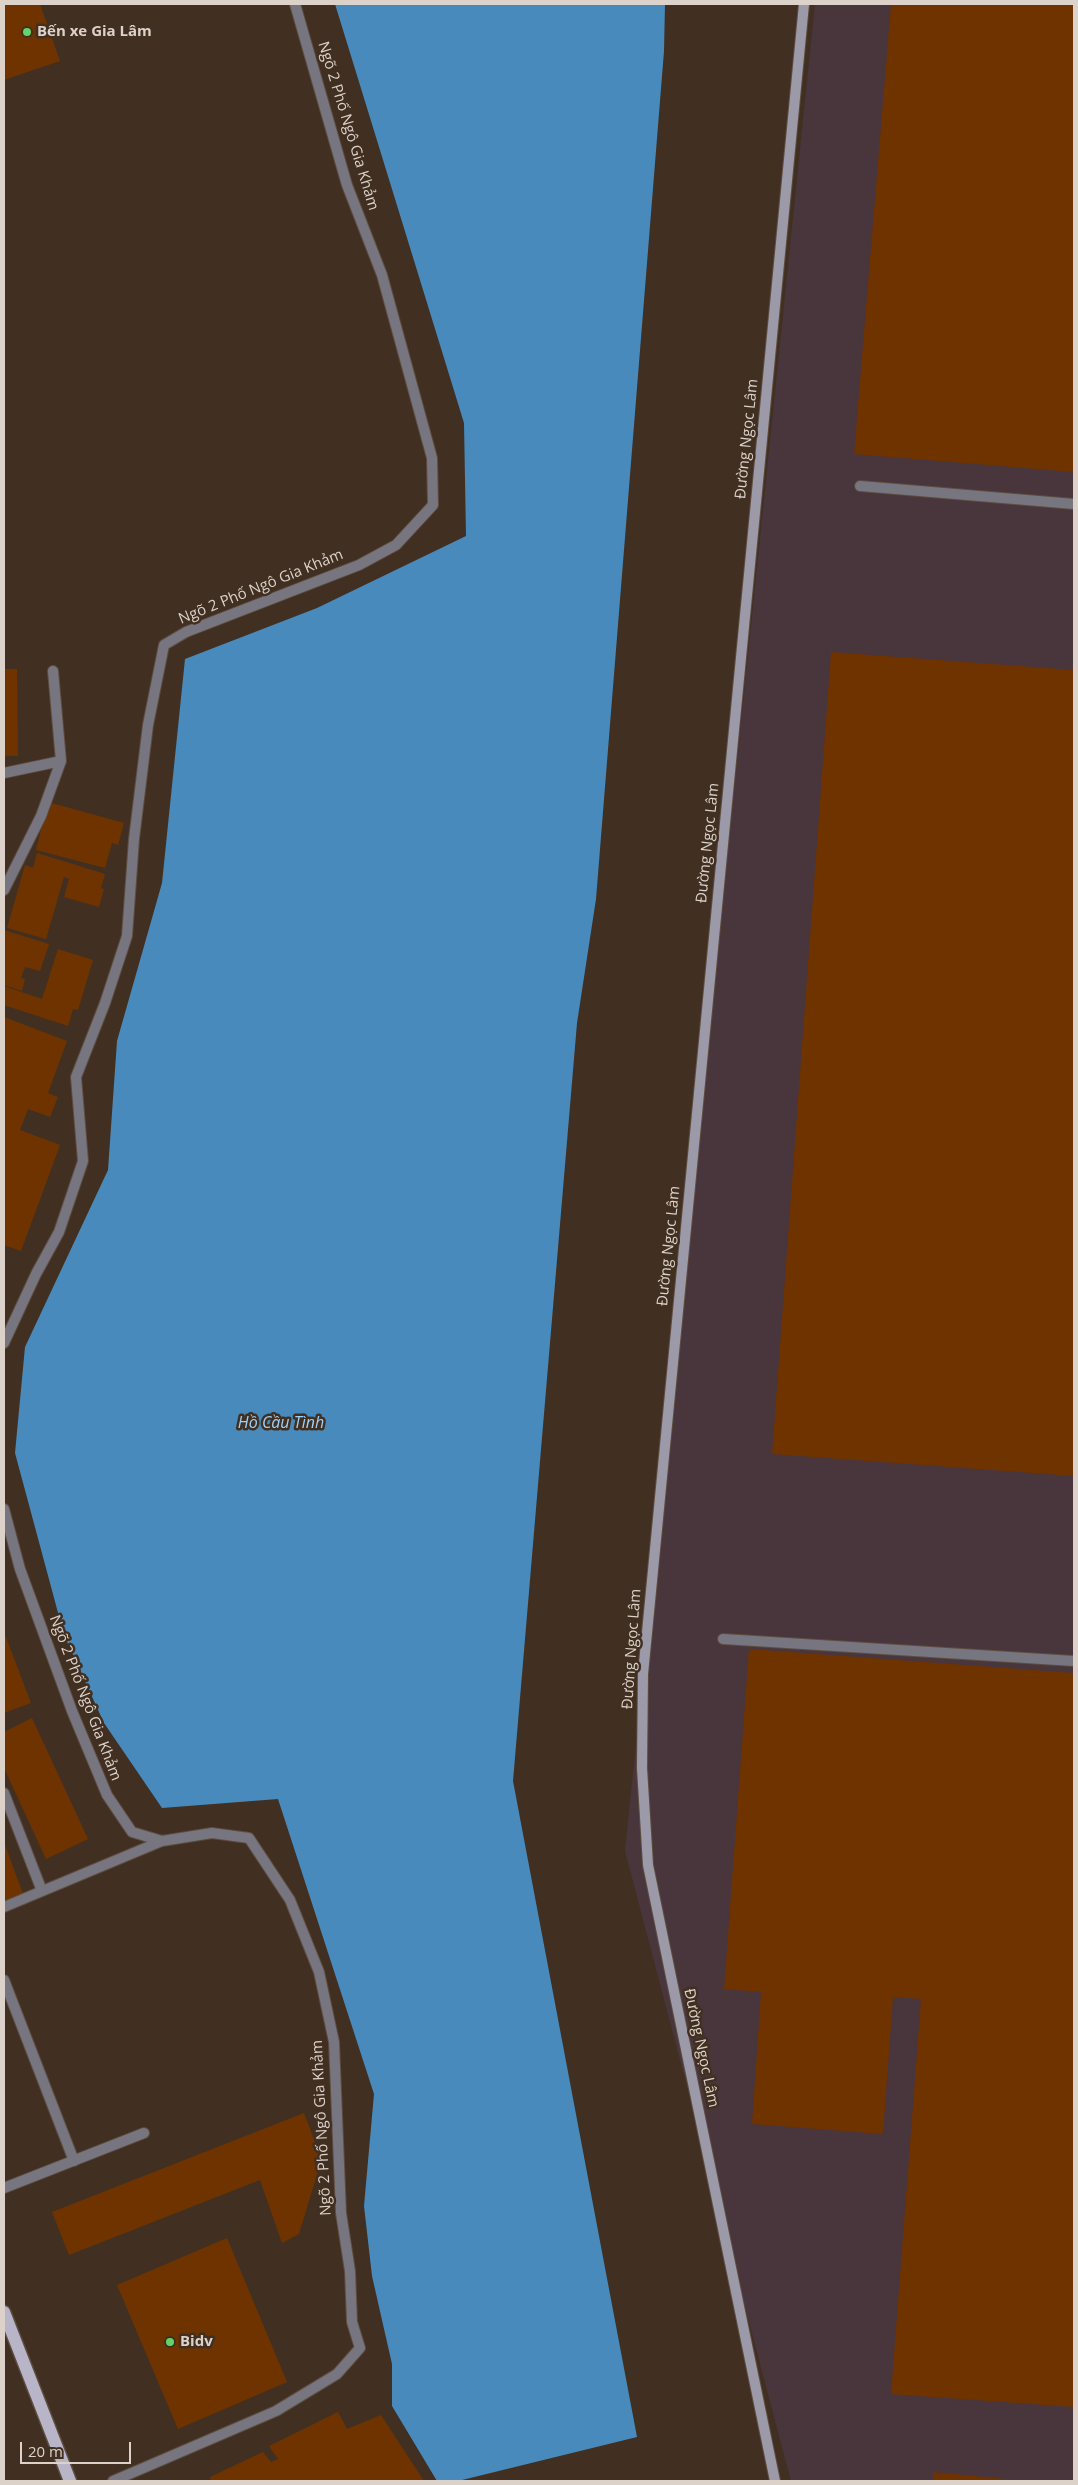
<!DOCTYPE html>
<meta charset="utf-8">
<style>
body{margin:0}
#map{position:relative;width:1078px;height:2485px;overflow:hidden;background:#413022;font-family:"Open Sans",sans-serif}
canvas{display:block}
.frame{position:absolute;inset:0;border:5px solid #dcd2c9;pointer-events:none}
.scale{position:absolute;left:20px;top:2442px;width:111px;height:22px;box-sizing:border-box;border:2px solid #dcd2c9;border-top:0;padding-left:6px;font-size:15px;line-height:18px;white-space:nowrap;color:#dcd2c9;-webkit-text-stroke:4px #413022;paint-order:stroke}
</style>
<div id="map">
<canvas width="1078" height="2485"></canvas>
<div class="frame"></div>
<div class="scale">20 m</div>
</div>
<script>
const ctx = document.querySelector('canvas').getContext('2d');
ctx.lineJoin = 'round';
function fill(path, color) { ctx.fillStyle = color; ctx.fill(path, 'evenodd'); }
function strokePath(path, color, width, dash) { ctx.strokeStyle = color; ctx.lineWidth = width; ctx.lineCap = dash ? 'butt' : 'round'; ctx.setLineDash(dash || []); ctx.stroke(path); }
function write(font, color, halo, rows, align = 'center') {
  ctx.font = font + ' "Open Sans",sans-serif'; ctx.lineWidth = 5; ctx.setLineDash([]); ctx.textBaseline = 'middle'; ctx.strokeStyle = halo; ctx.fillStyle = color; for (const [text, x, y, turn = 0] of rows) {
    ctx.save(); ctx.translate(x, y); ctx.rotate((+turn || 0) * Math.PI / 180); ctx.textAlign = isNaN(turn) ? turn : align; if (halo) ctx.strokeText(text, 0, 0); ctx.fillText(text, 0, 0); ctx.restore();
  }
}
fill(new Path2D(`
 M815 4H1074V2481H791L625 1851Z`), '#49353c');
fill(new Path2D(`
 M335 4H665L664 51 596 899 577 1023 513 1781 637 2437 458 2481H437L392 2406V2364L372 2276 364 2206 374 2094 278 1799 162 1808 104 1723 64 1635 15 1453 25 1347 108 1170 117 1041 162 883 185 659 317 608 466 536 464 423Z`), '#488abc');
fill(new Path2D(`
 M4 4H40L60 61 4 80Z
 M891 4H1074V472L854 454Z
 M831 652 1074 670V1476L772 1454Z
 M4 669H17L18 756H4Z
 M48 802 124 823 118 845 112 843 105 868 36 850Z
 M37 853 105 874 101 888 104 889 99 907 64 897 69 879 64 877 46 939 7 928 25 865 33 868Z
 M4 930 49 944 40 971 25 967 21 978 25 979 22 991 4 985Z
 M58 949 93 960 78 1010 73 1009 68 1026 4 1005V986L42 999Z
 M4 1017 67 1041 48 1093 58 1097 50 1117 28 1109 20 1130 60 1145 21 1251 4 1245Z
 M4 1632 31 1703 4 1713Z
 M749 1649 1074 1673V2407L891 2394 921 1999 893 1997 883 2134 752 2124 761 1992 724 1989Z
 M32 1718 88 1839 46 1859 4 1768V1732Z
 M4 1842 23 1894 4 1901Z
 M304 2113 324 2166 319 2168 299 2234 282 2243 260 2180 69 2255 52 2212Z
 M227 2238 287 2382 178 2429 117 2285Z
 M338 2412 347 2429 381 2415 424 2481H211L210 2477 263 2452 271 2462 278 2459 269 2446Z
 M933 2472 1016 2480V2481H933Z`), '#6f3300');
const lane = new Path2D(`
 M860 486 1074 504
 M723 1639 1074 1661
 M4 1980 74 2161
 M4 2188 144 2133`);
const street = new Path2D(`
 M4 773 61 761
 M4 890 41 816 61 761 53 671
 M4 1343 36 1274 59 1232 83 1161 76 1077 105 1003 127 936 134 839 148 725 164 645 186 632 359 565 396 545 433 505 432 458 382 275 347 185 295 4
 M4 1509 20 1569 72 1711 107 1795 132 1832 162 1841 212 1833 249 1838 290 1900 319 1972 334 2042 341 2213 350 2271 352 2322 360 2348 337 2374 276 2411 113 2481
 M4 1793 42 1891
 M4 1907 162 1841`);
const secondary = new Path2D(`
 M775 2481 648 1865 642 1768 643 1674 804 4`);
const primary = new Path2D(`
 M4 2312 70 2481`);
strokePath(lane, '#5d4d40', 12);
strokePath(street, '#5d4d40', 12);
strokePath(secondary, '#5d4d40', 12);
strokePath(primary, '#5d4d40', 15);
strokePath(lane, '#77757f', 10);
strokePath(street, '#77757f', 10);
strokePath(secondary, '#9c99a8', 10);
strokePath(primary, '#b9b5c9', 12);
for (const [x, y, r, color] of [
 [27,32,5,"#64d468"],
 [170,2342,5,"#64d468"]
]) { const dot = new Path2D(); dot.arc(x, y, r, 0, 2 * Math.PI); ctx.fillStyle = color; ctx.fill(dot); strokePath(dot, '#413022', 2); }
write('bold 15px', '#dcd2c9', '#413022', [
 ["Bến xe Gia Lâm",37,32],
 ["Bidv",180,2342]
], 'left');
write('15px', '#dcd2c9', '#413022', [
 ["Ngõ 2 Phố Ngô Gia Khảm",348,126,73],
 ["Đường Ngọc Lâm",747,439,-84],
 ["Ngõ 2 Phố Ngô Gia Khảm",261,587,-22],
 ["Đường Ngọc Lâm",708,843,-84],
 ["Đường Ngọc Lâm",669,1246,-84],
 ["Đường Ngọc Lâm",632,1649,-86],
 ["Ngõ 2 Phố Ngô Gia Khảm",85,1698,69],
 ["Đường Ngọc Lâm",701,2048,78],
 ["Ngõ 2 Phố Ngô Gia Khảm",322,2128,-93]
]);
write('italic 16px', '#9fd2fb', '#413022', [
 ["Hồ Cầu Tình",281,1423]
]);
</script>
